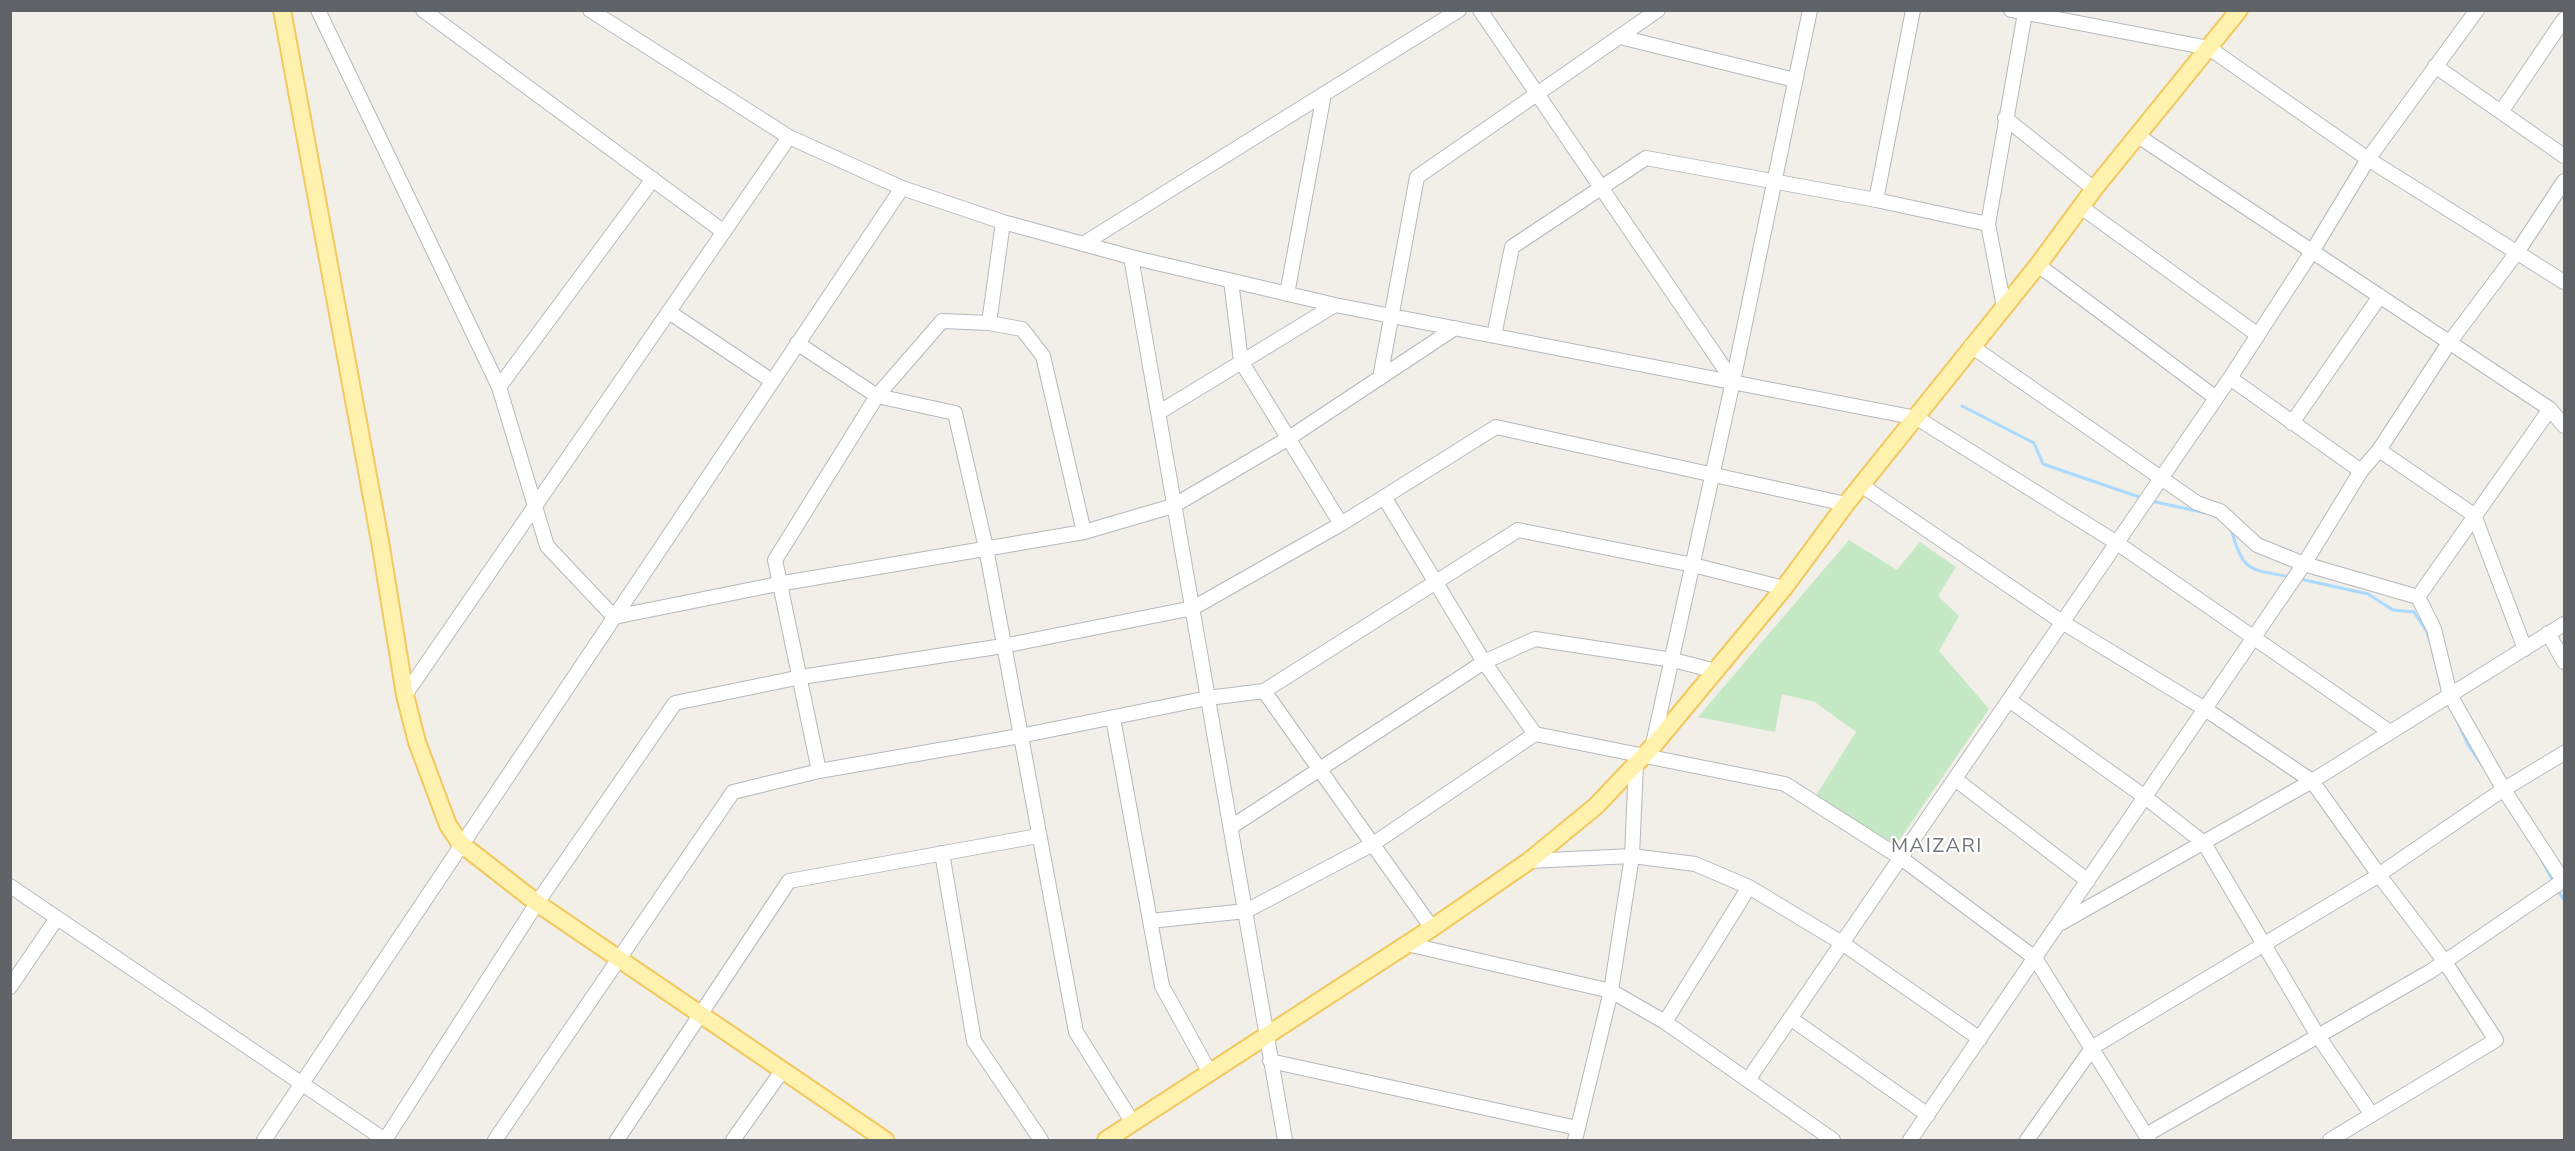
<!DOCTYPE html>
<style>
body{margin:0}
#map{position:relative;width:2575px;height:1151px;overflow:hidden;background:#f1efe8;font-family:"Nunito Sans",sans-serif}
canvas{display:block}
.frame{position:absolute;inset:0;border:12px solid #5f6368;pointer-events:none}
</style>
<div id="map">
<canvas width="2575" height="1151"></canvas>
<div class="frame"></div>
</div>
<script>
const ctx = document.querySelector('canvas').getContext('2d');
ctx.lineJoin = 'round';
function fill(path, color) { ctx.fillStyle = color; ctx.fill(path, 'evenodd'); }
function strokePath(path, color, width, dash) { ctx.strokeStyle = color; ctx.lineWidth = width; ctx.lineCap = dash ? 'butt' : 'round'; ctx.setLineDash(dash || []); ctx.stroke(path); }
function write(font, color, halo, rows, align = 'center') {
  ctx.font = font + ' "Nunito Sans",sans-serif'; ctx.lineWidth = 4.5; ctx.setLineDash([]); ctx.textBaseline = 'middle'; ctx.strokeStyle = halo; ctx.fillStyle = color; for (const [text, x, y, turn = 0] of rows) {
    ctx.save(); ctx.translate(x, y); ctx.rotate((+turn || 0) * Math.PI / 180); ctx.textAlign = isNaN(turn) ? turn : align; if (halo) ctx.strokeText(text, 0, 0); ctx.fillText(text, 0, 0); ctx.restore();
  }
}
fill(new Path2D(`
 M1849 540 1897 570 1920 542 1956 567 1938 596 1959 616 1939 651 1989 709 1896 845 1815 797 1856 732 1815 702 1782 694 1775 732 1698 717Z`), '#c5e8c5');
strokePath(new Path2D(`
 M1962 406 2034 443 2043 464 2142 498
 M2151 501 2206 513
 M2231 529C2244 573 2248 569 2291 577
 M2300 579 2368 594 2393 610 2414 612 2427 632 2430 642
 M2432 649 2442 689
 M2455 716 2468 745 2482 765
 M2540 857 2554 883
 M2557 889 2564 900`), '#aadaff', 3);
const minor = new Path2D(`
 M318 10 499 387 547 546 614 617 778 584 1084 532 1173 506 1289 438 1455 328
 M423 10 724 232
 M590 10 789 137 902 188 1003 222 1131 257 1335 305 1917 418 2117 543 2390 732
 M1480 10 1733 381
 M2011 10 2209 48 2368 159 2564 282
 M1620 37 1795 80
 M2435 66 2564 156
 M2501 112 2564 19
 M2005 118 2094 189
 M2138 136 2550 409
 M1876 200 1913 10
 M2081 207 2258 335
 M1083 244 1459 10
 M1131 257 1285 1140
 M2038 265 2216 398
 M1231 281 1241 361 1341 524
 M1287 294 1324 94
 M2004 307 1988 224 2025 13 2030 10
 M669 312 772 381
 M989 323 1003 222
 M1494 336 1512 247 1646 158 1876 200 1988 224
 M797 343 877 396 955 413 986 548 1076 1032 1133 1123
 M1971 346 2197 503 2220 511 2257 545 2304 564 2418 597 2434 629 2450 695 2504 790 2564 882
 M1380 378 1417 177 1658 10
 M2230 378 2361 471
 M499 387 653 179
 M1158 413 1335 305
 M2292 423 2380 296
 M2379 450 2474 515 2525 649
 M1861 485 2062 622 2205 709 2312 781 2379 875 2445 962 2496 1040 2330 1140
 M1384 497 1484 662 1535 734
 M2418 597 2550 409 2564 426
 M2548 633 2564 662
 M1264 691 1432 928
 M405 695 789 137
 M2009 700 2145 797 2204 843 2318 1036 2372 1115
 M1113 718 1162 986 1210 1073
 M1653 744 1733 381 1810 10
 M819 771 775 560 877 396 942 321 989 323 1022 329 1043 356 1084 532
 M1955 779 2088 881
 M1231 827 1484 662 1535 639 1673 660 1716 671
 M942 853 974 1041 1041 1140
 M1529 861 1632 856 1695 864 1749 887 1842 943 1980 1039
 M10 886 385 1140
 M1150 921 1246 911 1373 844 1535 734 1785 784 1901 858 2035 958 2149 1140
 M2061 923 2312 781 2564 624
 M1407 944 1611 991 1665 1022 1833 1140
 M10 987 57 918
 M1790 1018 1928 1115
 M1665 1022 1749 887
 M1270 1061 1577 1128
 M1748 1080 2230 378 2313 250 2368 159 2477 10
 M2146 1135 2431 971 2564 880
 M264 1140 902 188
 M385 1140 537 903 675 703 801 677 1003 646 1193 608 1341 524 1496 427 1846 504
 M495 1140 733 792 819 771 1020 736 1208 698 1264 691 1518 530 1693 565 1784 588
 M617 1140 789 881 1038 836
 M733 1140 782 1071
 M1575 1140 1611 991 1632 856 1636 764
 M1910 1140 2304 564 2361 471 2379 450 2449 343 2518 251 2564 181
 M2027 1140 2093 1047 2371 880 2501 791 2564 753`);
const major = new Path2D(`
 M282 10 380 541 405 695 417 742 448 825 460 843 537 903 885 1140
 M1106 1140 1432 928 1529 861 1596 806 1653 746 1784 588 1846 504 2038 265 2094 189 2239 10`);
strokePath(minor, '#b5b8bc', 16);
strokePath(major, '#f2c960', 20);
strokePath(minor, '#fff', 14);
strokePath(major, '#fff2af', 16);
ctx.letterSpacing = '1.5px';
write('20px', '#70757a', '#fff', [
 ["MAIZARI",1937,847]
]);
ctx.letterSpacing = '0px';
</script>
